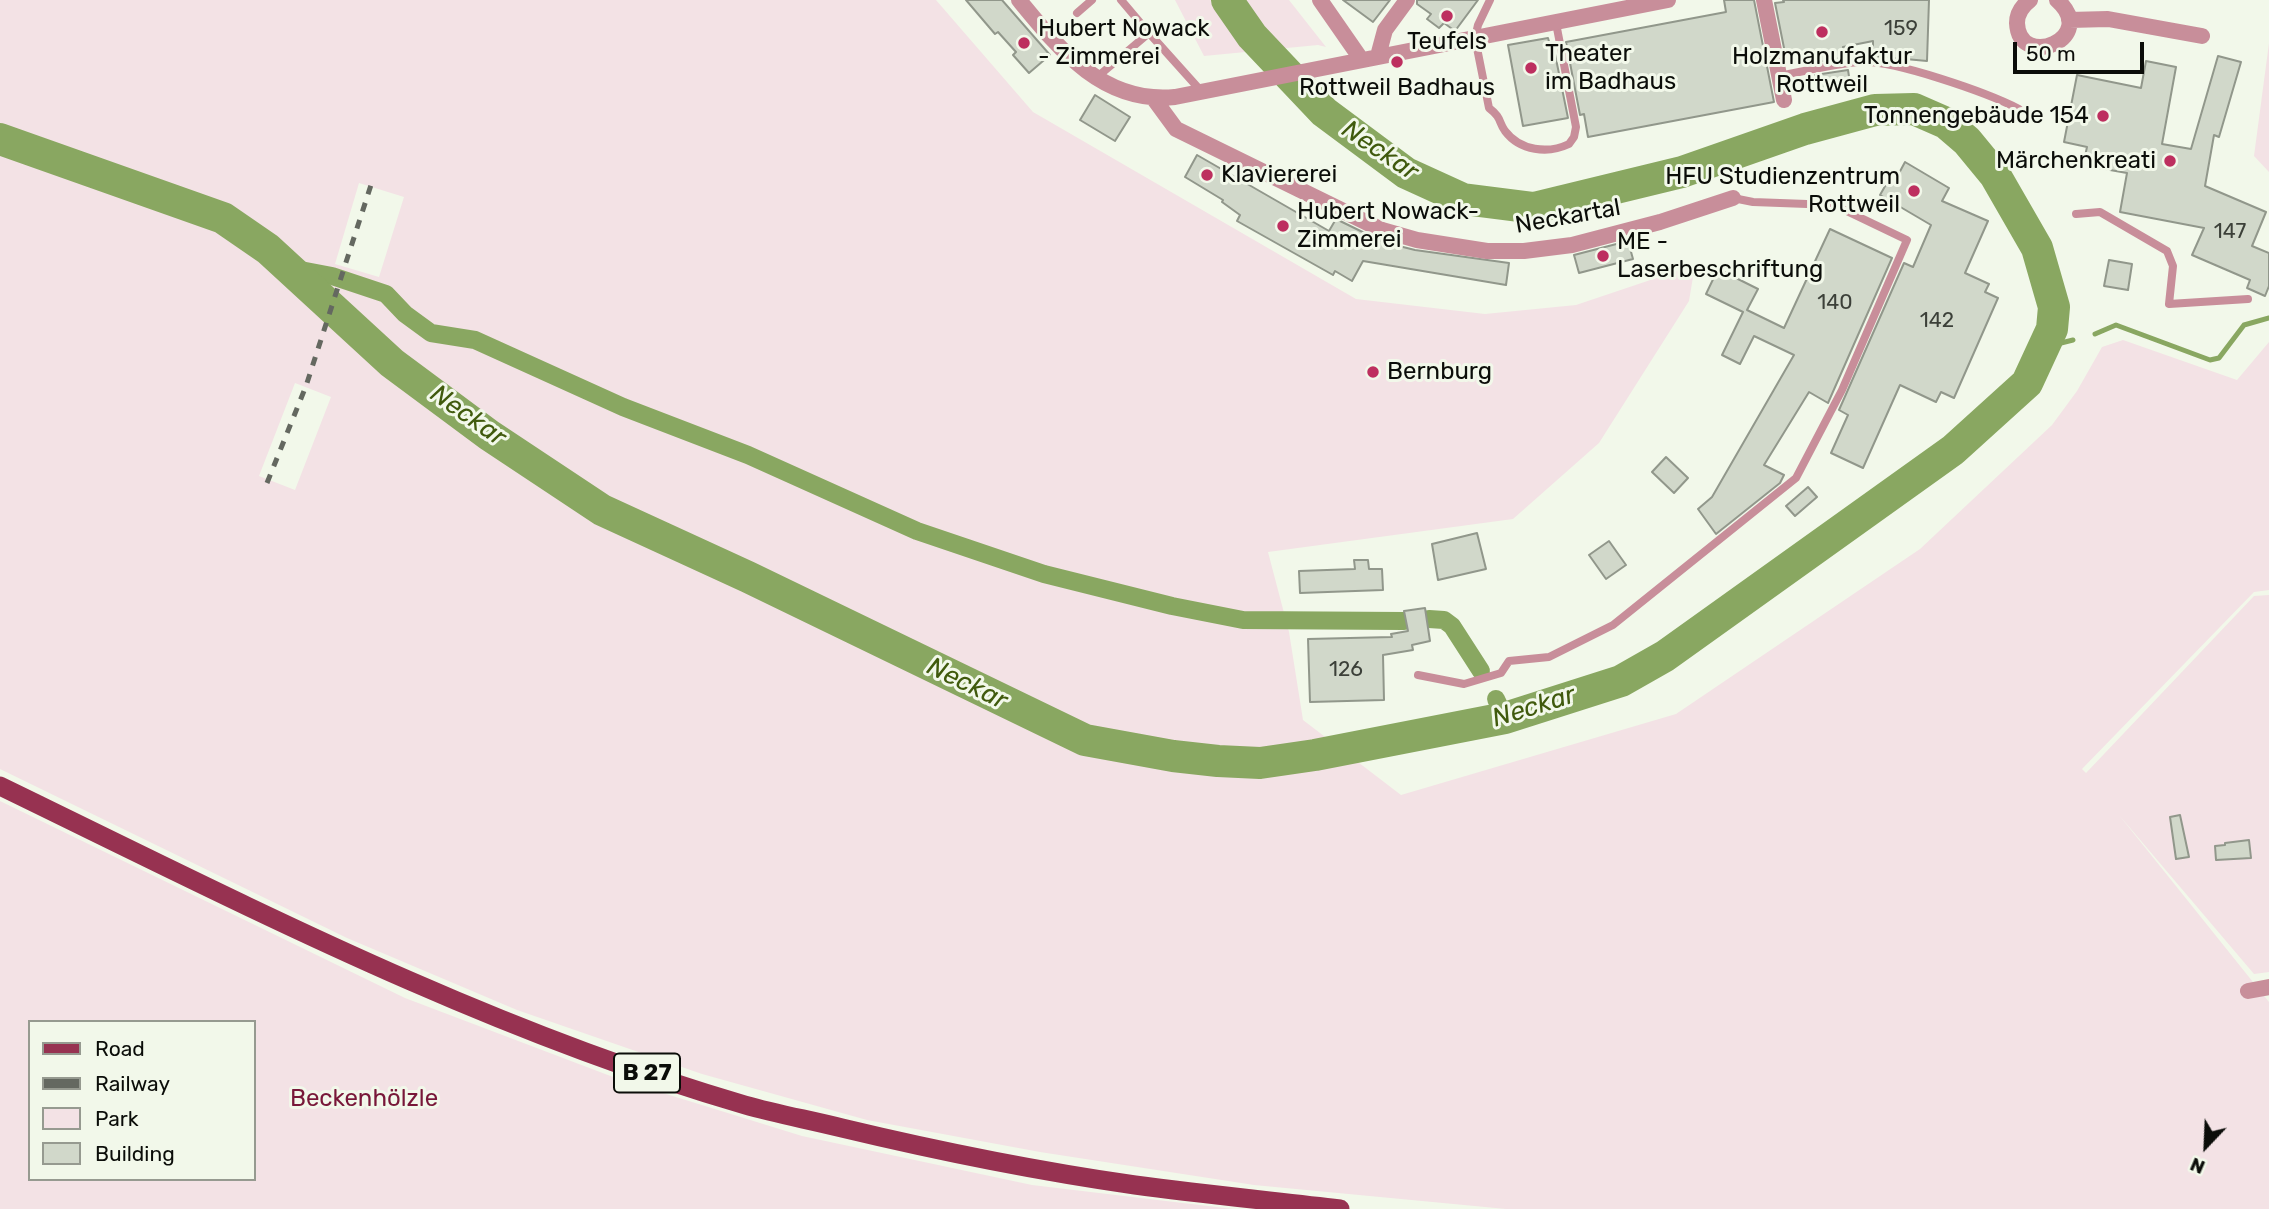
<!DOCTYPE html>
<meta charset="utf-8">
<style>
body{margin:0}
#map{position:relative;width:2269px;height:1209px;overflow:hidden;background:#f2f8ea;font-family:Rubik,sans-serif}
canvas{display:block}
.legend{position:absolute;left:28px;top:1020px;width:228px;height:161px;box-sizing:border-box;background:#f2f8ea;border:2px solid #969a90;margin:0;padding:9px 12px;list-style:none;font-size:21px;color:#0b0d09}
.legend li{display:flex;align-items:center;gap:14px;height:35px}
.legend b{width:35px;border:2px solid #969a90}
.north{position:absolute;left:2171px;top:1111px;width:70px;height:70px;-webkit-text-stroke:5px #f2f8ea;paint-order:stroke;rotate:203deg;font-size:19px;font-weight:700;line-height:28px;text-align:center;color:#0b0d09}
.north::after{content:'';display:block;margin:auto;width:24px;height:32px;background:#0b0d09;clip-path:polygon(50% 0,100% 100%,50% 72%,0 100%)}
.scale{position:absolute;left:2013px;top:42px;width:131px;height:32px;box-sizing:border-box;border:4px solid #0b0d09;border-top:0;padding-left:9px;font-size:21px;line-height:24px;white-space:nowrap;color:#0b0d09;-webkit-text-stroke:5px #f2f8ea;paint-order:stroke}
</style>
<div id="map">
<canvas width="2269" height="1209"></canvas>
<ul class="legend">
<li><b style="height:9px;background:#973251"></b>Road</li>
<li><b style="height:9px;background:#646860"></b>Railway</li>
<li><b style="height:19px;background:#f3e2e5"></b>Park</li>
<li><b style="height:19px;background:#d1d8ca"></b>Building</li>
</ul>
<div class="north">N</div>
<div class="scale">50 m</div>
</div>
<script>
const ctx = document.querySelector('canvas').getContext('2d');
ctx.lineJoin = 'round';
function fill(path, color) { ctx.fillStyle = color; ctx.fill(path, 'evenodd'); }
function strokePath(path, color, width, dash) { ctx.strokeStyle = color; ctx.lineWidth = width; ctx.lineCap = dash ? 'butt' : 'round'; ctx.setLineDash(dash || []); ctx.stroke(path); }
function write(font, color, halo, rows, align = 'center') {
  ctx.font = font + ' Rubik,sans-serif'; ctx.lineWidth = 6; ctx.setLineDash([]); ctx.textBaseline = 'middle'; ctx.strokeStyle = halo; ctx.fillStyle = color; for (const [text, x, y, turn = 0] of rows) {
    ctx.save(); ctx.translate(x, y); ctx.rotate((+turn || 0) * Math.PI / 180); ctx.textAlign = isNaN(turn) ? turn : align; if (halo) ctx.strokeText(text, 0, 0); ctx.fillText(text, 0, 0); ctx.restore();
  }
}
fill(new Path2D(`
 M0 0H936L1033 112 1356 299 1485 314 1576 305 1695 265 1689 301 1599 443 1513 519 1268 552 1289 632 1303 720 1401 795 1676 714 1920 549 2052 425 2077 391 2102 347 2123 340 2237 380 2269 342V590L2254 592 2082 769 2086 773 2254 596 2269 595V972L2254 974 2119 815 2269 1002V1209H1506L1254 1185 1040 1152 867 1120 702 1074 517 1010 347 938 0 769ZM359 183 404 197 379 277 335 264ZM295 383 331 397 295 490 259 476Z
 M1175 0H1289L1326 47 1318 45 1204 56Z
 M2269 43V172L2254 156Z
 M0 801 405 998 621 1080 802 1136 1032 1185 1233 1209H0ZM30 1022H254V1179H30Z`), '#f3e2e5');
strokePath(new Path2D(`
 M2095 334 2116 325 2210 360 2219 358 2244 325 2269 318
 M2045 347 2073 340`), '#89a761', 5);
strokePath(new Path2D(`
 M290 268 332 276 386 294 405 314 431 333 475 340 623 407 748 455 917 531 1044 574 1172 606 1243 620 1404 621
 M1429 619 1444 620 1452 626 1481 671
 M1496 699 1505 718`), '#89a761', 18);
strokePath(new Path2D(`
 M0 139 223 218 268 249 392 363 489 435 602 510 748 577 1085 740 1173 756 1218 761 1260 763 1315 755 1505 718 1621 681 1665 656 1953 450 2027 383 2052 329 2054 307 2037 248 1995 175 1967 141 1946 123 1914 109 1875 110 1805 129 1682 172 1534 208 1463 199 1406 173 1324 112 1252 36 1227 0`), '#89a761', 32);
const building = new Path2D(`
 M966 0H1002L1050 55 1029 73 1013 55 1016 52 998 32 995 34Z
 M1343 0H1390L1373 22Z
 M1417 0H1478L1455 31 1444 23 1439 28 1427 19 1431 14 1417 4Z
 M1724 0H1754L1774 102 1588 137 1584 114 1580 115 1566 42 1726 12Z
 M1783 0H1929L1927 61 1873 56V41L1843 47 1845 57 1813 63 1811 53 1786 58 1775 3 1784 2Z
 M1548 38 1550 45 1553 44 1568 118 1523 126 1508 45Z
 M2218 56 2241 62 2219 137 2214 135 2205 186 2266 212 2252 246 2269 253V286L2265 296 2247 288 2250 280 2192 255 2204 228 2120 212 2127 173 2093 167 2095 158 2085 156 2087 147 2064 142 2077 75 2141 88 2146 61 2176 67 2162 144 2191 149Z
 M1848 70 1850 83 1818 89 1815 75Z
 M1095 95 1130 117 1115 141 1080 120Z
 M1197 155 1329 231 1336 219 1383 242 1415 250 1509 263 1506 285 1363 261 1352 281 1335 271 1333 275 1237 221 1240 215 1222 202 1223 200 1185 177Z
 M1905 162 1949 188 1942 201 1988 221 1965 273 1989 284 1985 292 1998 298 1954 398 1941 392 1936 402 1900 385 1863 468 1831 453 1848 415 1839 410 1904 263 1913 267 1931 225 1880 195 1892 174 1897 177Z
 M1830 229 1892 258 1828 403 1809 392 1764 465 1784 475 1780 483 1716 534 1698 509 1712 497 1794 355 1754 336 1740 364 1722 355 1743 312 1706 294 1718 269 1758 289 1747 310 1784 328Z
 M1628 241 1633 259 1579 273 1574 255Z
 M2109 260 2132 264 2128 290 2104 286Z
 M1666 457 1688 478 1674 493 1652 472Z
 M1808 487 1817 497 1795 516 1786 506Z
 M1477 533 1486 569 1438 580 1432 544Z
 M1609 541 1626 565 1606 579 1589 555Z
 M1354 560H1368L1369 569H1382L1383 590 1300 593 1299 571 1355 569Z
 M1425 608 1430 641 1412 645 1413 650 1383 655 1384 700 1310 702 1308 639 1392 637 1391 634 1408 631 1404 611Z
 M2180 815 2189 857 2176 859 2170 817Z
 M2249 840 2251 858 2216 860 2215 846 2225 845V843Z`);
fill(building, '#d1d8ca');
strokePath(building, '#91978b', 2);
strokePath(new Path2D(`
 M1121 0 1149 33
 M1490 0 1478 25 1475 38 1489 108C1502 118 1498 121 1505 131 1520 151 1548 154 1569 144L1574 137 1576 127 1556 23
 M1077 13 1092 0
 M1779 76C1806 71 1833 64 1859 62 1892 59 1988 93 2019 109
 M1096 78 1149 33 1201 91
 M2076 214 2100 212 2167 251 2173 266 2169 304 2248 299
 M1418 675 1464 684 1501 673 1509 661 1549 657 1613 625 1796 478 1842 390 1907 240 1834 205 1753 202 1733 198`), '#c88e9a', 8);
strokePath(new Path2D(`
 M1019 0C1060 50 1103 104 1175 97L1668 0
 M1320 0 1361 59
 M1764 0 1784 100
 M2030 0C2022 6 2017 13 2017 23 2019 71 2100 38 2057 0
 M2069 20 2108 19 2202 36
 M1378 56 1385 30 1407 0
 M1154 99 1176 129 1382 230 1417 240 1487 251H1524L1572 245 1660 222 1733 198
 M2248 991 2269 987`), '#c88e9a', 16);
strokePath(new Path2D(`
 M0 786C243 904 484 1029 745 1105 777 1114 810 1120 842 1128 938 1151 1037 1171 1135 1185 1203 1194 1272 1201 1340 1209`), '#973251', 19);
strokePath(new Path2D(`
 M267 483 306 386 371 185`), '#646860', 5, [9, 9]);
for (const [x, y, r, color] of [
 [1447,16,7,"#bd2f5f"],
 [1822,32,7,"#bd2f5f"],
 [1024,43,7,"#bd2f5f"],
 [1397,62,7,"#bd2f5f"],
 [1531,68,7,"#bd2f5f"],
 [2103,116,7,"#bd2f5f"],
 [2170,161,7,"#bd2f5f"],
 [1207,175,7,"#bd2f5f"],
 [1914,191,7,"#bd2f5f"],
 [1283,226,7,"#bd2f5f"],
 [1603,256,7,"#bd2f5f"],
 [1373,372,7,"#bd2f5f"]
]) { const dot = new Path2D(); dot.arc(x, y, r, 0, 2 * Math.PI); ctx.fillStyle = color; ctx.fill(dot); strokePath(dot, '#f2f8ea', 2.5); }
write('21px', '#3c4039', null, [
 ["159",1901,29],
 ["147",2230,232],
 ["140",1835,303],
 ["142",1937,321],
 ["126",1346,670]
]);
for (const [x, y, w] of [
 [647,1073,66]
]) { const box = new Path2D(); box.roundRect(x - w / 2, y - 19.5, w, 39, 5); ctx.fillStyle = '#f2f8ea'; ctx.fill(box); strokePath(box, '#0b0d09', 2); }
write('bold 23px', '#0b0d09', null, [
 ["B 27",647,1073]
]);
write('24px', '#0b0d09', '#f2f8ea', [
 ["Hubert Nowack",1038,29],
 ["- Zimmerei",1038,57],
 ["Teufels",1447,42,"center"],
 ["Theater",1545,54],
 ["im Badhaus",1545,82],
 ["Holzmanufaktur",1822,57,"center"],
 ["Rottweil",1822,85,"center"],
 ["Rottweil Badhaus",1397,88,"center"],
 ["Tonnengebäude 154",2089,116,"right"],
 ["Märchenkreati",2156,161,"right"],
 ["Klaviererei",1221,175],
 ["HFU Studienzentrum",1900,177,"right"],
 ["Rottweil",1900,205,"right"],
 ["Hubert Nowack-",1297,212],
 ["Zimmerei",1297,240],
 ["ME -",1617,242],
 ["Laserbeschriftung",1617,270],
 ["Bernburg",1387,372]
], 'left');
write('24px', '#0b0d09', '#f2f8ea', [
 ["Neckartal",1568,217,-10]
]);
write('24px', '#781839', '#f2f8ea', [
 ["Beckenhölzle",364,1099]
]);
write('italic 26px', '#405a0d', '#f2f8ea', [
 ["Neckar",1380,151,34],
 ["Neckar",468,416,35],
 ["Neckar",967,684,26],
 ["Neckar",1534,707,-17]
]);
</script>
